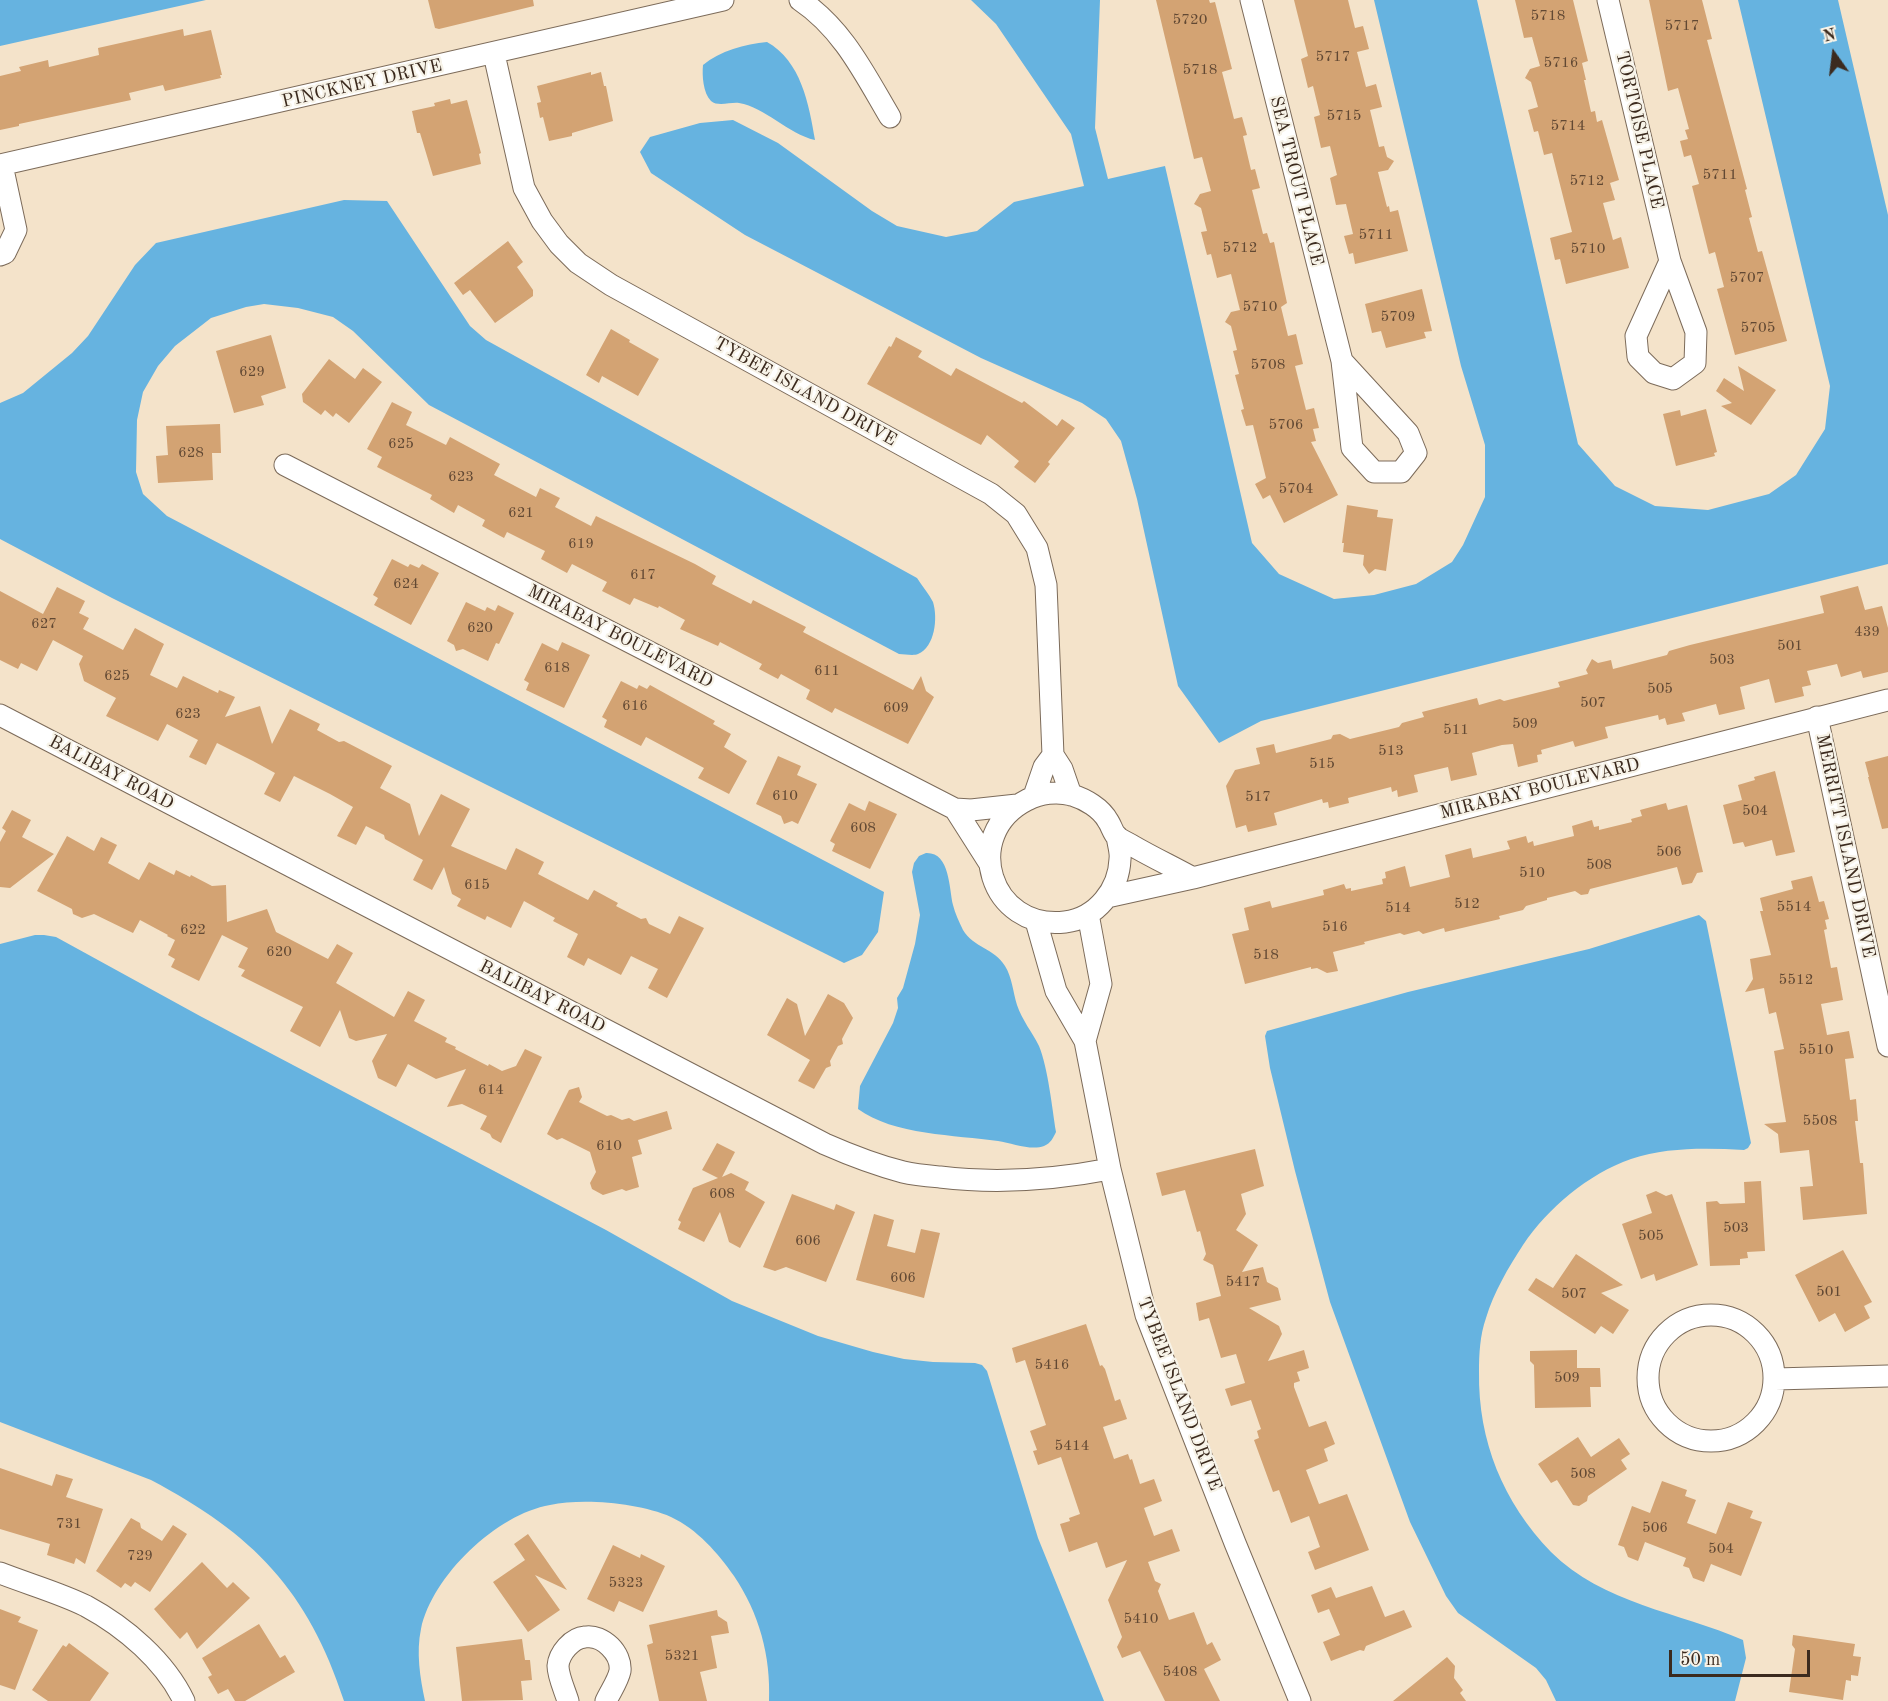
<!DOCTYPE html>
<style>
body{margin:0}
#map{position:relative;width:1888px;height:1701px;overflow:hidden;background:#f4e3ca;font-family:"Old Standard TT",serif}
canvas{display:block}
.north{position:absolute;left:1804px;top:24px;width:60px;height:60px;-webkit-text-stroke:4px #f7f3e8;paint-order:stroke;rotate:346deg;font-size:16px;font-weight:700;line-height:24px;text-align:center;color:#3b2a1e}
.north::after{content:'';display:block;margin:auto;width:21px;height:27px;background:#3b2a1e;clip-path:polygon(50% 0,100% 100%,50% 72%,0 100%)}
.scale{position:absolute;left:1669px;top:1650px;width:141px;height:27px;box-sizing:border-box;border:3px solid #3b2a1e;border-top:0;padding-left:8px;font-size:18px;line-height:21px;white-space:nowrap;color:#3b2a1e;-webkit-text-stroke:4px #f7f3e8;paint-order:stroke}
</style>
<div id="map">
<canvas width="1888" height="1701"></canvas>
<div class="north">N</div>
<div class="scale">50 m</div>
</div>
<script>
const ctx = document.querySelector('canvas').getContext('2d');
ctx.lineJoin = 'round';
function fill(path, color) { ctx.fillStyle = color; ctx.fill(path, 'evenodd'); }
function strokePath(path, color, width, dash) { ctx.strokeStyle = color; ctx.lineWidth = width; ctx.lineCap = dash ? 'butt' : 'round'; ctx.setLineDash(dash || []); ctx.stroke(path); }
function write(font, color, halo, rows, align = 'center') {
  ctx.font = font + ' "Old Standard TT",serif'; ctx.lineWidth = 4.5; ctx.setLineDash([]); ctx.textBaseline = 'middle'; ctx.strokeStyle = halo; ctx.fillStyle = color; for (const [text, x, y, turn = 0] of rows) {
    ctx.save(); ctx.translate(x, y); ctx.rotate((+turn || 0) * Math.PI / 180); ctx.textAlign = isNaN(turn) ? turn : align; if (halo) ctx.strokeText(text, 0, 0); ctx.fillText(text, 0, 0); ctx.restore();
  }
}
fill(new Path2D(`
 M0 0H206L0 46Z
 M971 0H1100L1095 128 1108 179 1165 166 1252 543 1279 574 1334 599 1374 595 1416 584 1452 562 1463 545 1485 497V445L1461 366 1374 0H1477L1578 444 1615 486 1655 506 1708 510 1769 494 1796 475 1825 429 1830 386 1738 0H1838L1888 215V564L1261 721 1219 743 1178 686 1137 499 1121 441 1106 419 1082 403 981 358 745 235 651 173 640 152 650 137 700 123 733 120 778 143 872 211 897 226 946 237 977 231 1014 202 1084 186 1071 134 996 24Z
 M767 42C801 61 809 104 815 140 788 134 765 107 739 103 730 102 718 107 711 101 703 93 702 75 703 65 720 51 745 44 767 42Z
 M344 200 387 201 470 326 486 340 917 578C922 586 929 594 933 602 938 618 935 647 918 654 913 656 905 654 899 654L429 405 353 331 333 317 298 308 264 304 246 307 211 318 175 346 158 366 143 392 137 420 136 472 143 494 167 516 884 892 878 932 862 955 844 963 112 598 0 539V403L23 393 72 353 88 336 135 265 156 243Z
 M926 853C950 852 949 888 953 905 955 913 959 922 963 930 973 947 995 949 1005 966 1012 977 1013 992 1017 1005 1022 1020 1032 1032 1039 1046 1048 1068 1052 1107 1056 1132 1053 1138 1051 1143 1044 1146 1031 1151 1012 1143 998 1141 956 1135 893 1135 858 1109L860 1086 893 1023 898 1008 897 998 903 988 915 944 920 915 912 872 914 863 919 856Z
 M1699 915 1706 921 1751 1143 1748 1148 1744 1150C1706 1148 1667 1147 1631 1159 1588 1174 1548 1208 1523 1245 1508 1268 1494 1292 1486 1318 1480 1335 1479 1354 1479 1372 1478 1441 1503 1502 1551 1552 1603 1604 1679 1612 1743 1640L1746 1658 1735 1701H1556L1546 1680 1536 1668 1458 1613 1446 1596 1410 1522 1330 1302 1295 1171 1270 1068 1265 1036 1267 1031 1408 992 1589 949Z
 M35 935H44L56 937 200 1016 606 1230 732 1301 818 1336 873 1352 904 1359 933 1362 975 1363 982 1365 987 1371 1038 1538 1104 1701H769C771 1656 759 1613 734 1576 718 1553 697 1529 671 1517 639 1503 584 1498 550 1505 497 1514 432 1576 421 1629 416 1652 420 1678 425 1701H344C308 1590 253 1534 151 1480L0 1422V944Z`), '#66b3e0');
fill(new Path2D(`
 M428 0H533L534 6 439 29 435 28Z
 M1156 0H1209L1210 3 1215 2 1232 69 1222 72 1234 119 1242 117 1247 135 1243 136 1251 170 1255 169 1260 188 1252 190 1263 234 1267 233 1270 243 1274 242 1287 303 1281 307 1288 336 1296 334 1303 364 1295 366 1306 410 1314 408 1319 428 1313 429 1316 441 1311 442 1338 495 1284 523 1270 495 1263 499 1255 484 1266 478 1253 425 1246 426 1241 410 1244 409 1235 375 1239 374 1233 351 1237 350 1231 326 1225 322 1231 312 1240 310 1231 274 1217 278 1211 254 1207 255 1201 232 1207 231 1201 208 1194 204 1200 194 1211 191 1202 157 1194 159Z
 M1294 0H1348L1355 28 1363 26 1369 49 1357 52 1366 87 1376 84 1382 107 1370 110 1379 147 1384 146 1387 157 1394 161 1388 170 1378 172 1387 207 1389 206 1390 212 1398 210 1408 251 1355 264 1353 253 1349 254 1344 236 1353 234 1346 204 1336 205 1330 178 1337 175 1330 146 1321 148 1314 117 1320 115 1313 86 1308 88 1301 59 1308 56Z
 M1515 0H1573L1588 61 1582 63 1586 80H1584L1591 112 1595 111 1597 122 1602 120 1619 180 1610 183 1615 200 1603 203 1613 240 1621 237 1629 268 1566 284 1560 259 1555 260 1550 238 1572 232 1552 153 1544 155 1538 131 1534 132 1528 110 1538 107 1531 82 1525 78 1530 69 1540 66 1532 37 1524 38Z
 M1649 0H1702L1712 39 1707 40 1747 189 1745 190 1752 217 1749 218 1758 252 1762 251 1787 341 1735 355 1717 289 1724 287 1715 252 1709 254 1692 186 1699 184 1691 155 1684 157 1680 141 1688 139 1685 130 1689 129 1678 88 1668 91Z
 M183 29 184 36 211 30 222 75H220L221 78 165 91 163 85 129 93 131 100 19 124V126L0 130V76L21 71 19 67 48 60 49 67 99 55 98 48Z
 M591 72V75L601 72 604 86H606L613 121 572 133V136L549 141 543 117 540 118 537 103 541 102 537 86Z
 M450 99 451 104 467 100 481 153 479 154 481 164 433 176 420 133H417L412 111 435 106 434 103Z
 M508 241 523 262 517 267 533 290V296L495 323 470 290 463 295 454 283Z
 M1422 289 1432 331 1424 332 1426 338 1386 348 1381 331 1372 333 1365 304Z
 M611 329 630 340 629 342 659 359 638 396 602 376 599 383 586 375Z
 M271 335 286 388 261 396 264 405 234 413 216 351Z
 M896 337 922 351 918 357 951 376 956 368 1022 403 1024 401 1057 426 1062 419 1075 428 1048 462 1050 464 1035 483 1014 467 1019 461 987 435 981 445 867 384 889 346 891 347Z
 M329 359 355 379 363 368 382 382 349 423 336 413 333 417 325 410 321 415 303 402 302 394Z
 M1738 366 1776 390 1751 425 1721 406 1732 403 1716 391 1724 378 1744 391Z
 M392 402 412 412 406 425 446 445 450 437 500 464 494 475 536 497 540 488 560 498 555 507 591 526 596 516 695 564 716 576 712 584 751 604 753 600 806 627 803 632 913 690 921 676 926 691 934 697 908 744 835 708 832 713 806 699 810 690 781 674 778 679 759 669 762 664 720 642 718 646 680 629 685 620 659 606 658 608 634 598 630 605 602 591 607 582 572 564 567 573 541 559 545 551 507 532 504 538 482 526 485 520 458 505 454 513 430 499 432 495 377 467 382 457 367 449Z
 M1706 409 1717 452 1714 453 1715 456 1676 466 1663 414 1680 410 1681 416Z
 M220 424 221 453H212L213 480 158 483 156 456 168 455 166 426Z
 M1347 505 1378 510 1377 517 1393 519 1386 571 1375 569 1369 574 1363 565 1364 555 1343 552 1344 543H1342Z
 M392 559 408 567 410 564 419 568 422 564 439 573 411 625 374 605 378 598 373 595Z
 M1858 586 1865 610 1882 606 1888 628V672L1863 678 1861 671 1841 677 1837 664 1807 671 1811 685 1802 687 1804 696 1775 703 1769 679 1740 687 1745 709 1719 715 1716 704 1682 713 1685 721 1667 725 1665 718 1659 720 1658 715 1605 727 1608 738 1575 747 1573 741 1541 750 1542 754 1537 755 1538 762 1518 767 1513 744 1502 745 1472 753 1477 775 1451 781 1448 767 1414 775 1418 792 1398 797 1397 790 1392 792 1391 787 1348 798 1349 803 1329 808 1328 802 1323 803 1322 799 1274 813 1277 825 1248 832 1246 825 1236 828 1226 786 1235 770 1260 764 1256 748 1274 744 1276 753 1331 739 1333 735 1340 734 1350 739 1399 727 1402 723 1424 717 1422 712 1477 698 1479 705 1500 699 1504 701 1560 687 1558 682 1588 674 1586 670 1592 659 1598 663 1611 660 1613 669 1667 655 1669 651 1690 645 1824 613 1820 596Z
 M57 587 85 601 79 613 89 618 83 629 123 650 135 628 164 644 150 675 177 688 183 676 218 693 219 690 235 697 225 717 260 706 272 744 290 709 320 724 317 730 339 742 344 741 392 766 380 788 410 804 419 836 441 794 470 809 451 846 506 870 516 848 544 862 538 874 588 900 594 890 618 903 616 906 641 919 646 918 649 924 670 934 679 916 704 928 667 998 648 988 658 969 631 956 621 975 588 958 584 966 567 957 578 934 553 921 555 918 524 901 511 928 487 916 485 920 457 906 461 899 452 894 444 867 432 890 413 880 423 860 385 839 384 835 366 826 356 845 337 836 353 807 330 794 294 776 280 802 264 794 275 773 253 761 217 743 206 765 189 757 198 740 167 724 158 741 106 716 116 698 84 681 79 664 83 656 53 640 37 671 21 663 18 669 0 660V591L43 614Z
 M466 602 485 611 487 607 495 611 498 605 514 613 499 644 496 643 488 661 463 649 456 651 454 645 447 641Z
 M562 642 590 655 564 708 526 690 529 683 524 680 542 643 558 651Z
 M621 681 637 689 639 685 647 689 650 685 715 721 713 724 731 734 724 747 747 761 729 794 698 778 704 768 646 737 641 746 604 727 607 720 602 717Z
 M778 756 801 766 797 775 817 784 798 824 792 821 784 824 781 816 756 804Z
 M1888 756V828L1882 829 1868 777H1869L1865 762Z
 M1775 771 1795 852 1776 856 1772 840 1745 847 1743 842 1733 844 1723 805 1742 800 1738 785 1755 780 1754 777Z
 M869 801 897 814 870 869 832 851 835 844 830 841 849 803 865 811Z
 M1666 803 1668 810 1687 805 1703 872 1697 873 1692 883 1682 885 1677 867 1590 889 1588 894 1581 895 1575 891 1547 898V900L1526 906 1523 910 1499 916 1500 919 1445 932 1444 928 1423 934 1419 931 1404 935 1400 933 1364 942 1365 944 1333 952 1338 971 1327 973 1317 968 1311 969V967L1245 984 1232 934 1249 930 1244 908 1270 901 1272 908 1324 895 1323 890 1344 884 1346 889 1351 888V891L1383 884 1382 879 1386 878 1385 872 1405 866 1410 887 1450 877 1445 855 1471 848 1473 858 1510 849 1507 841 1526 836 1528 843 1533 841 1534 846 1574 836 1572 826 1592 820 1594 827 1599 826V830L1632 822 1631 819 1642 816 1640 810Z
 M12 810 31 820 22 837 54 854 10 888 0 887V842L6 831 2 828Z
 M67 836 94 851 101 837 117 845 108 863 139 880 149 862 174 875 176 870 190 877 191 875 212 886 226 885 227 922 267 909 276 932 328 959 337 944 353 953 336 983 394 1017 408 991 425 1000 414 1021 447 1038 445 1042 456 1047 455 1049 488 1066 489 1064 502 1071 516 1066 525 1049 542 1057 501 1143 492 1138 490 1134 480 1129 487 1116 462 1104 447 1107 466 1069 436 1079 408 1064 396 1087 378 1078 372 1061 387 1034 356 1041 349 1038 340 1010 320 1047 290 1031 303 1007 241 976 245 970 238 967 248 948 222 935 199 981 171 967 175 959 168 955 175 940 167 936 168 935 140 920 133 933 94 914 82 918 73 914 72 909 37 891Z
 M1812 876 1819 902 1824 901 1829 919 1825 920 1827 929 1824 930 1831 968 1837 967 1843 1000 1821 1004 1827 1035 1849 1031 1854 1058 1845 1059 1850 1100 1856 1099 1858 1121H1855L1860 1163H1863L1867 1214 1803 1220 1800 1187 1813 1186 1809 1150 1780 1153 1778 1134 1764 1124 1786 1122 1774 1051 1784 1049 1776 1012 1769 1014 1764 988 1745 992 1753 979 1750 959 1771 955 1760 911H1763L1760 898 1793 889 1791 881Z
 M828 994 844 1003 853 1018 842 1039 843 1044 838 1046 830 1061 831 1066 826 1068 814 1089 798 1081 810 1060 767 1035 787 998 797 1004 805 1036Z
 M579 1087 582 1097 579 1102 607 1116 611 1115 622 1120 629 1118 634 1121 667 1111 672 1129 638 1140 642 1154 632 1157 639 1187 626 1191 622 1189 603 1195 592 1189 590 1183 596 1172 590 1152 562 1138 557 1140 547 1134 569 1090Z
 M717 1143 735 1152 722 1177 731 1173 749 1182 745 1190 765 1202 740 1248 729 1242 720 1212 704 1242 678 1229 681 1222 678 1220 693 1188 718 1178 702 1170Z
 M1255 1149 1264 1186 1241 1194 1246 1214 1236 1230 1258 1245 1242 1272 1263 1267 1267 1282 1278 1288 1281 1300 1249 1308 1279 1326 1282 1334 1268 1361 1304 1350 1309 1368 1297 1372 1300 1381 1294 1383V1387L1309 1427 1326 1421 1335 1444 1324 1449 1328 1461 1306 1470 1319 1504 1347 1494 1369 1550 1315 1570 1308 1552 1320 1547 1309 1516 1291 1523 1279 1490 1273 1492 1254 1440 1259 1438 1257 1431 1261 1429 1251 1400 1231 1406 1225 1389 1245 1383 1236 1354 1221 1358 1209 1318 1199 1321 1196 1303 1221 1296 1213 1265 1203 1260 1206 1254 1200 1231 1197 1232 1185 1190 1162 1196 1156 1173Z
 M1761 1181 1765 1251 1747 1252 1748 1258 1740 1259V1265L1710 1266 1706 1202 1717 1201 1720 1204 1745 1203 1744 1182Z
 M1656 1191 1666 1196 1672 1194 1698 1265 1656 1281 1654 1274 1641 1279 1622 1224 1652 1213 1646 1195Z
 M792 1194 834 1210 836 1204 855 1212 826 1282 786 1267 775 1271 763 1267Z
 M874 1214 894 1220 887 1246 915 1253 921 1229 940 1233 924 1298 856 1280Z
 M1843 1250 1872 1302 1864 1306 1870 1318 1845 1332 1835 1313 1819 1322 1795 1275Z
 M1576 1254 1623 1285 1601 1293 1629 1310 1613 1334 1601 1326 1595 1334 1528 1290 1536 1278 1553 1288Z
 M1086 1324 1100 1366 1102 1365 1105 1369 1115 1401 1120 1399 1127 1419 1103 1427 1114 1459 1128 1454 1130 1460 1132 1459 1140 1484 1154 1479 1162 1501 1144 1508 1154 1536 1172 1529 1180 1551 1148 1562 1155 1581 1161 1584 1158 1591 1169 1620 1194 1612 1207 1645 1212 1642 1221 1660 1204 1669 1220 1701H1165L1140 1651 1122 1658 1117 1647 1122 1637 1108 1600 1127 1560 1106 1568 1097 1542 1069 1552 1060 1524 1070 1521 1069 1518 1080 1514 1061 1457 1038 1465 1033 1451 1037 1450 1030 1431 1046 1425 1025 1360 1016 1363 1012 1348Z
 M1577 1350V1368H1600L1601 1387H1590L1591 1407 1535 1408 1534 1365 1530 1361V1351Z
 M1578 1437 1591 1457 1619 1438 1630 1454 1621 1460 1627 1469 1588 1496 1587 1501 1579 1506 1573 1505 1557 1480 1551 1483 1538 1464Z
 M0 1468 52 1486 56 1474 73 1479 66 1497 103 1509 85 1564 76 1558 74 1564 47 1555 50 1544 0 1529Z
 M1662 1481 1687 1490 1685 1496 1696 1500 1687 1523 1716 1534 1728 1502 1753 1511 1750 1518 1762 1522 1741 1576 1711 1564 1704 1582 1693 1578 1689 1568 1683 1566 1686 1558 1645 1542 1638 1561 1628 1557 1624 1547 1618 1545 1632 1506 1650 1513Z
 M131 1518 140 1523 141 1528 162 1541 173 1525 187 1534 150 1592 135 1582 131 1587 125 1583 121 1588 96 1571Z
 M528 1534 567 1590 535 1575 560 1610 528 1632 493 1582 525 1560 514 1544Z
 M613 1545 640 1558 641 1554 665 1566 643 1612 619 1601 614 1612 587 1599Z
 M202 1562 227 1588 233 1582 250 1598 197 1649 187 1632 180 1639 154 1609Z
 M1372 1586 1385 1617 1404 1610 1412 1627 1366 1646 1364 1651 1360 1650 1331 1661 1323 1642 1340 1635 1329 1609 1318 1613 1311 1595 1331 1587 1336 1598Z
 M0 1609 21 1617 18 1622 38 1630 15 1690 0 1685Z
 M717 1610 718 1616 727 1622 729 1633 711 1636 717 1668 700 1672 707 1701H659L647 1645 653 1643 649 1625Z
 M259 1624 280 1658 285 1655 295 1672 245 1701H235L228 1689 218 1694 208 1677 212 1675 202 1658Z
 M1793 1635 1855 1644 1853 1656 1861 1657 1858 1676 1851 1675V1681L1846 1680 1843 1700 1789 1692 1795 1649 1792 1645Z
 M522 1639 525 1660H530L532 1680 521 1681 523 1700 462 1701 456 1647Z
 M69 1643 109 1673 90 1701H48L32 1690 63 1645 66 1647Z
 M1447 1657 1455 1666 1454 1678 1463 1690 1460 1693 1466 1701H1393Z`), '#d3a373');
const minor = new Path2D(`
 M800 0C843 29 864 73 890 117
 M1251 0 1342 361 1352 448 1374 472H1401L1416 453 1408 433 1342 361
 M1608 0 1670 261 1696 332 1695 363 1673 379 1654 373 1638 357 1636 336 1670 261
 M494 54 524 188 542 221 559 244 578 263 611 285 991 494 1016 514 1037 548 1046 585 1053 755 1062 769 1071 795
 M0 165 723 0
 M0 255 5 253 16 230 2 165
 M285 465 955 809 971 810 1017 805
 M0 715 825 1144C850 1155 876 1165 903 1172 915 1175 928 1176 940 1177 997 1184 1053 1180 1110 1169
 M1817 717 1888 1046
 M1034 796 1044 767 1053 755
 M955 809 990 864
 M1117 836C1118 844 1121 852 1120 859 1119 889 1097 918 1065 922 990 931 960 834 1027 800 1040 793 1057 791 1072 795 1085 799 1101 808 1108 821 1111 825 1113 833 1117 837 1121 840 1128 843 1133 846 1152 857 1173 867 1193 878
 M1107 897 1193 878 1888 700
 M1036 921 1056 991 1085 1041 1110 1169 1146 1315 1235 1543 1300 1701
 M1085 1041 1101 984 1088 914
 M1648 1378a63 63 0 1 1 126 0a63 63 0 1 1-126 0Z
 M1775 1379 1888 1376
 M0 1573C28 1584 60 1593 86 1606 125 1627 165 1661 184 1701
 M568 1701C565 1691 558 1676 558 1666 559 1653 572 1638 585 1637 603 1634 622 1654 620 1671 618 1681 610 1692 606 1701`);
strokePath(minor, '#7c6b5a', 23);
strokePath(minor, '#fff', 21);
write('15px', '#614833', null, [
 ["5718",1548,16],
 ["5720",1190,20],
 ["5717",1682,26],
 ["5717",1333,57],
 ["5716",1561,63],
 ["5718",1200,70],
 ["5715",1344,116],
 ["5714",1568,126],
 ["5711",1720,175],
 ["5712",1587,181],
 ["5711",1376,235],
 ["5712",1240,248],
 ["5710",1588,249],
 ["5707",1747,278],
 ["5710",1260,307],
 ["5709",1398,317],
 ["5705",1758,328],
 ["5708",1268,365],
 ["629",252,372],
 ["5706",1286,425],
 ["625",401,444],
 ["628",191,453],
 ["623",461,477],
 ["5704",1296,489],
 ["621",521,513],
 ["619",581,544],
 ["617",643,575],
 ["624",406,584],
 ["627",44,624],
 ["620",480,628],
 ["439",1867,632],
 ["501",1790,646],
 ["503",1722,660],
 ["618",557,668],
 ["611",827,671],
 ["625",117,676],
 ["505",1660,689],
 ["507",1593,703],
 ["616",635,706],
 ["609",896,708],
 ["623",188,714],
 ["509",1525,724],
 ["511",1456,730],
 ["513",1391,751],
 ["515",1322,764],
 ["610",785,796],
 ["517",1258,797],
 ["504",1755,811],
 ["608",863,828],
 ["506",1669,852],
 ["508",1599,865],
 ["510",1532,873],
 ["615",477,885],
 ["512",1467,904],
 ["5514",1794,907],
 ["514",1398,908],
 ["516",1335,927],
 ["622",193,930],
 ["620",279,952],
 ["518",1266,955],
 ["5512",1796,980],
 ["5510",1816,1050],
 ["614",491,1090],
 ["5508",1820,1121],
 ["610",609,1146],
 ["608",722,1194],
 ["503",1736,1228],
 ["505",1651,1236],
 ["606",808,1241],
 ["606",903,1278],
 ["5417",1243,1282],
 ["501",1829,1292],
 ["507",1574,1294],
 ["5416",1052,1365],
 ["509",1567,1378],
 ["5414",1072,1446],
 ["508",1583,1474],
 ["731",69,1524],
 ["506",1655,1528],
 ["504",1721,1549],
 ["729",140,1556],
 ["5323",626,1583],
 ["5410",1141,1619],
 ["5321",682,1656],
 ["5408",1180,1672]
]);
write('18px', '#3b2a1e', '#f7f3e8', [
 ["PINCKNEY DRIVE",362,84,-13],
 ["TORTOISE PLACE",1639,130,77],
 ["SEA TROUT PLACE",1296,181,76],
 ["TYBEE ISLAND DRIVE",805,392,29],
 ["MIRABAY BOULEVARD",620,637,27],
 ["BALIBAY ROAD",111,773,28],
 ["MIRABAY BOULEVARD",1540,789,-14],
 ["MERRITT ISLAND DRIVE",1845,846,78],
 ["BALIBAY ROAD",542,997,27],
 ["TYBEE ISLAND DRIVE",1179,1394,69]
]);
</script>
